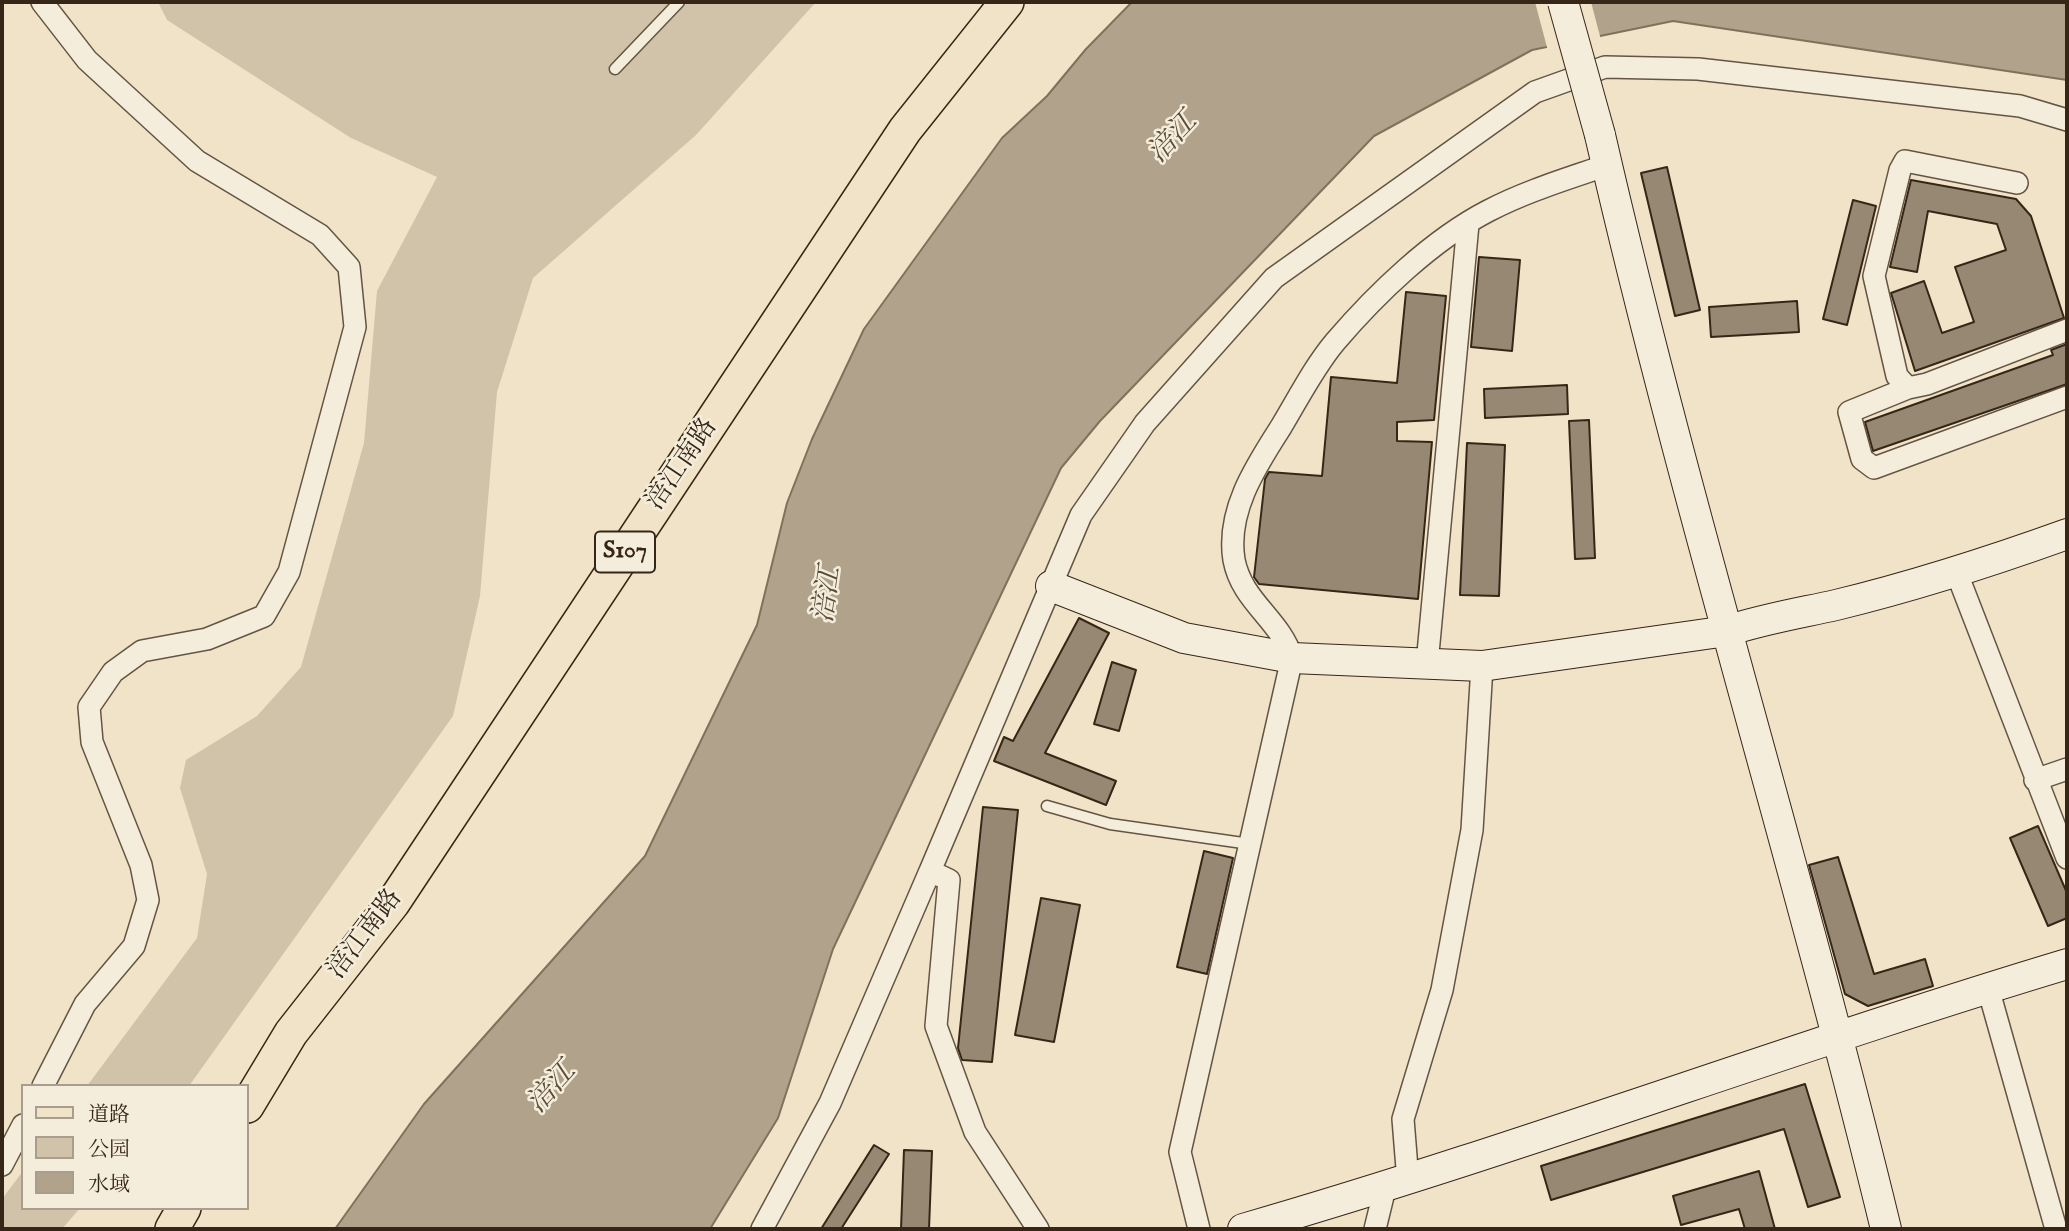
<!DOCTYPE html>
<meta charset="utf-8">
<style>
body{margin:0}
#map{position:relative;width:2069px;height:1231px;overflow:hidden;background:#f0e3c7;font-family:"IM FELL English","Noto Serif SC",serif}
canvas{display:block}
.frame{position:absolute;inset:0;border:4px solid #362617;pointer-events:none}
.legend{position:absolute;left:21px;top:1084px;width:228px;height:126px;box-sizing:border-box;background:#f5eddb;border:2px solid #a99d8d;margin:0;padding:9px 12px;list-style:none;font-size:21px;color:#362617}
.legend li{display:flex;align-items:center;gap:14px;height:35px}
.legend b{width:35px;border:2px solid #a99d8d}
</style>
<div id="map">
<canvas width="2069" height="1231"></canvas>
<div class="frame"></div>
<ul class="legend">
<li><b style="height:9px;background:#f0e3c7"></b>道路</li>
<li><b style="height:19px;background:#d0c3a9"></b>公园</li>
<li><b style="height:19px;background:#b1a38b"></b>水域</li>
</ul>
</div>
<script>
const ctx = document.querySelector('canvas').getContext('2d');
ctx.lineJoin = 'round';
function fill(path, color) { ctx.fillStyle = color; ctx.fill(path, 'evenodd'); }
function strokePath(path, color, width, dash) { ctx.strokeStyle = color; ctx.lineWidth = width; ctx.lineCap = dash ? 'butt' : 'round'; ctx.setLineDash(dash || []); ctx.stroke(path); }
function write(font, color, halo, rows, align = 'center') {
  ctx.font = font + ' "IM FELL English","Noto Serif SC",serif'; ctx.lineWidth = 5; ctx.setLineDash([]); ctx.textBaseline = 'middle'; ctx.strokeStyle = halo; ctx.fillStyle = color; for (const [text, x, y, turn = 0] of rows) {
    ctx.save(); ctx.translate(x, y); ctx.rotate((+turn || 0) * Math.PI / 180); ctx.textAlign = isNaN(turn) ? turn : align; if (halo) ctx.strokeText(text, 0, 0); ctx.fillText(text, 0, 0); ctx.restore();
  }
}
fill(new Path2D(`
 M158 2H816L696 135 533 278 497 392 480 596 453 716 189 1086H87L197 938 207 874 180 788 186 760 257 716 301 667 364 443 377 291 437 177 351 138 167 20Z
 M23 1171V1208H80L62 1229H2V1199Z`), '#d0c3a9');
const water = new Path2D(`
 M1132 2H2067V80L1673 21 1532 50 1374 136 1100 421 1061 468 833 949 778 1118 710 1229H335L424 1104 645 856 757 625 787 503 812 439 864 329 1002 138 1047 96 1086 49Z`);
fill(water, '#b1a38b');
strokePath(water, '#80715d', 2);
fill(new Path2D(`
 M1535 2H1591L1601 40 1548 51Z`), '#f0e3c7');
const building = new Path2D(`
 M1667 167 1700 310 1675 316 1641 173Z
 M1911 180 2016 199 2031 216 2064 318 1915 371 1891 293 1924 281 1942 333 1974 322 1955 267 2006 250 1997 224 1928 211 1917 272 1890 267Z
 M1853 200 1876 206 1847 325 1823 319Z
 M1479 257 1520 260 1512 351 1471 347Z
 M1406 292 1446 296 1434 420 1397 422V441L1432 442 1418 599 1259 584 1254 577 1265 479 1269 472 1322 476 1331 377 1397 383Z
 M1797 301 1799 332 1711 337 1709 307Z
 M2067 344V384L1873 451 1865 422 2053 355 2051 350Z
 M1567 385 1568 414 1485 418 1484 389Z
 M1589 420 1595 558 1575 559 1569 421Z
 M1467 443 1505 445 1499 596 1460 595Z
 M1079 618 1109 633 1045 753 1116 781 1106 805 994 761 1004 737 1013 741Z
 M1112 662 1136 670 1119 731 1094 724Z
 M983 807 1018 810 992 1062 962 1060 958 1048Z
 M2038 826 2067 893V918L2048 926 2010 838Z
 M1204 851 1233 858 1207 974 1177 967Z
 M1838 857 1874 974 1925 959 1933 986 1868 1006 1845 994 1809 865Z
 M1041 898 1080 905 1054 1042 1015 1035Z
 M1805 1084 1840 1197 1808 1207 1784 1129 1551 1200 1541 1166Z
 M874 1145 889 1154 841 1229H821Z
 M904 1150 932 1151 929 1229H901Z
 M1759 1171 1775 1229H1745L1739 1209 1681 1225 1673 1196Z`);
fill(building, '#978873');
strokePath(building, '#362617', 2);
const lane = new Path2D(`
 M615 69 679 2
 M1047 806 1110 824 1250 844`);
const street = new Path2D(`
 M42 2 87 60 197 161 320 235 349 267 355 327 289 572 264 616 207 639 142 651 113 672 89 707 92 742 141 865 148 900 134 946 85 1004 43 1086
 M2017 183 1905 161 1900 170 1874 276 1897 376 1908 388 1927 384 2067 330
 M1908 388 1849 412 1862 459 1874 468 2067 397
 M1956 571 2067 858
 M1427 664 1468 224
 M2035 780 2067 769
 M1988 988 2056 1229
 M2 1165 23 1125
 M1408 1181 1403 1119 1442 990 1472 830 1482 666
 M762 1229 830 1103 930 871
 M1038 1229 975 1132 936 1026 949 880 930 871 1081 515 1145 423 1274 278 1535 92 1605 67 1698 69 2020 106 2067 120
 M1199 1229 1180 1152 1292 658C1280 619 1242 602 1234 560 1226 511 1256 466 1281 427 1298 399 1314 367 1335 342 1376 294 1432 240 1488 211 1526 191 1567 179 1607 165
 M1375 1229 1385 1188`);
const secondary = new Path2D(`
 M1600 135C1684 502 1797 863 1886 1229
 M1051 586 1184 638 1292 658 1482 666 1727 631C1763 619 1800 613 1836 605 1914 586 1992 561 2067 534
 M1243 1229C1520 1149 1791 1047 2067 964`);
const primary = new Path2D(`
 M247 1106 291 1033 393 903 905 130 1007 2
 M172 1229 184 1208`);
strokePath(lane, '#645543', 13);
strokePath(street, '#645543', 24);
strokePath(secondary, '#362617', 32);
strokePath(primary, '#362617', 36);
strokePath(lane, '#f5eddb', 10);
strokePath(street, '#f5eddb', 21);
strokePath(secondary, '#f5eddb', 30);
strokePath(primary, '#f0e3c7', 33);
const secondaryBridge = new Path2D(`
 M1563 2 1600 135`);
strokePath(secondaryBridge, '#362617', 32, []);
strokePath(secondaryBridge, '#f5eddb', 30);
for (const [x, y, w] of [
 [625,552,60]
]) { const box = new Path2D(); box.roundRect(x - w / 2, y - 20.5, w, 41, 5); ctx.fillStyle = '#f5eddb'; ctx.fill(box); strokePath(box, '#362617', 2); }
write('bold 24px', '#362617', null, [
 ["S107",625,552]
]);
write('26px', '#362617', '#f5eddb', [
 ["涪江南路",683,465,-56],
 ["涪江南路",366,935,-53]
]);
write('italic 28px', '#5b4c3a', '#f5eddb', [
 ["涪江",1174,139,-47],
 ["涪江",829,595,-82],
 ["涪江",553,1089,-48]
]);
</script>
